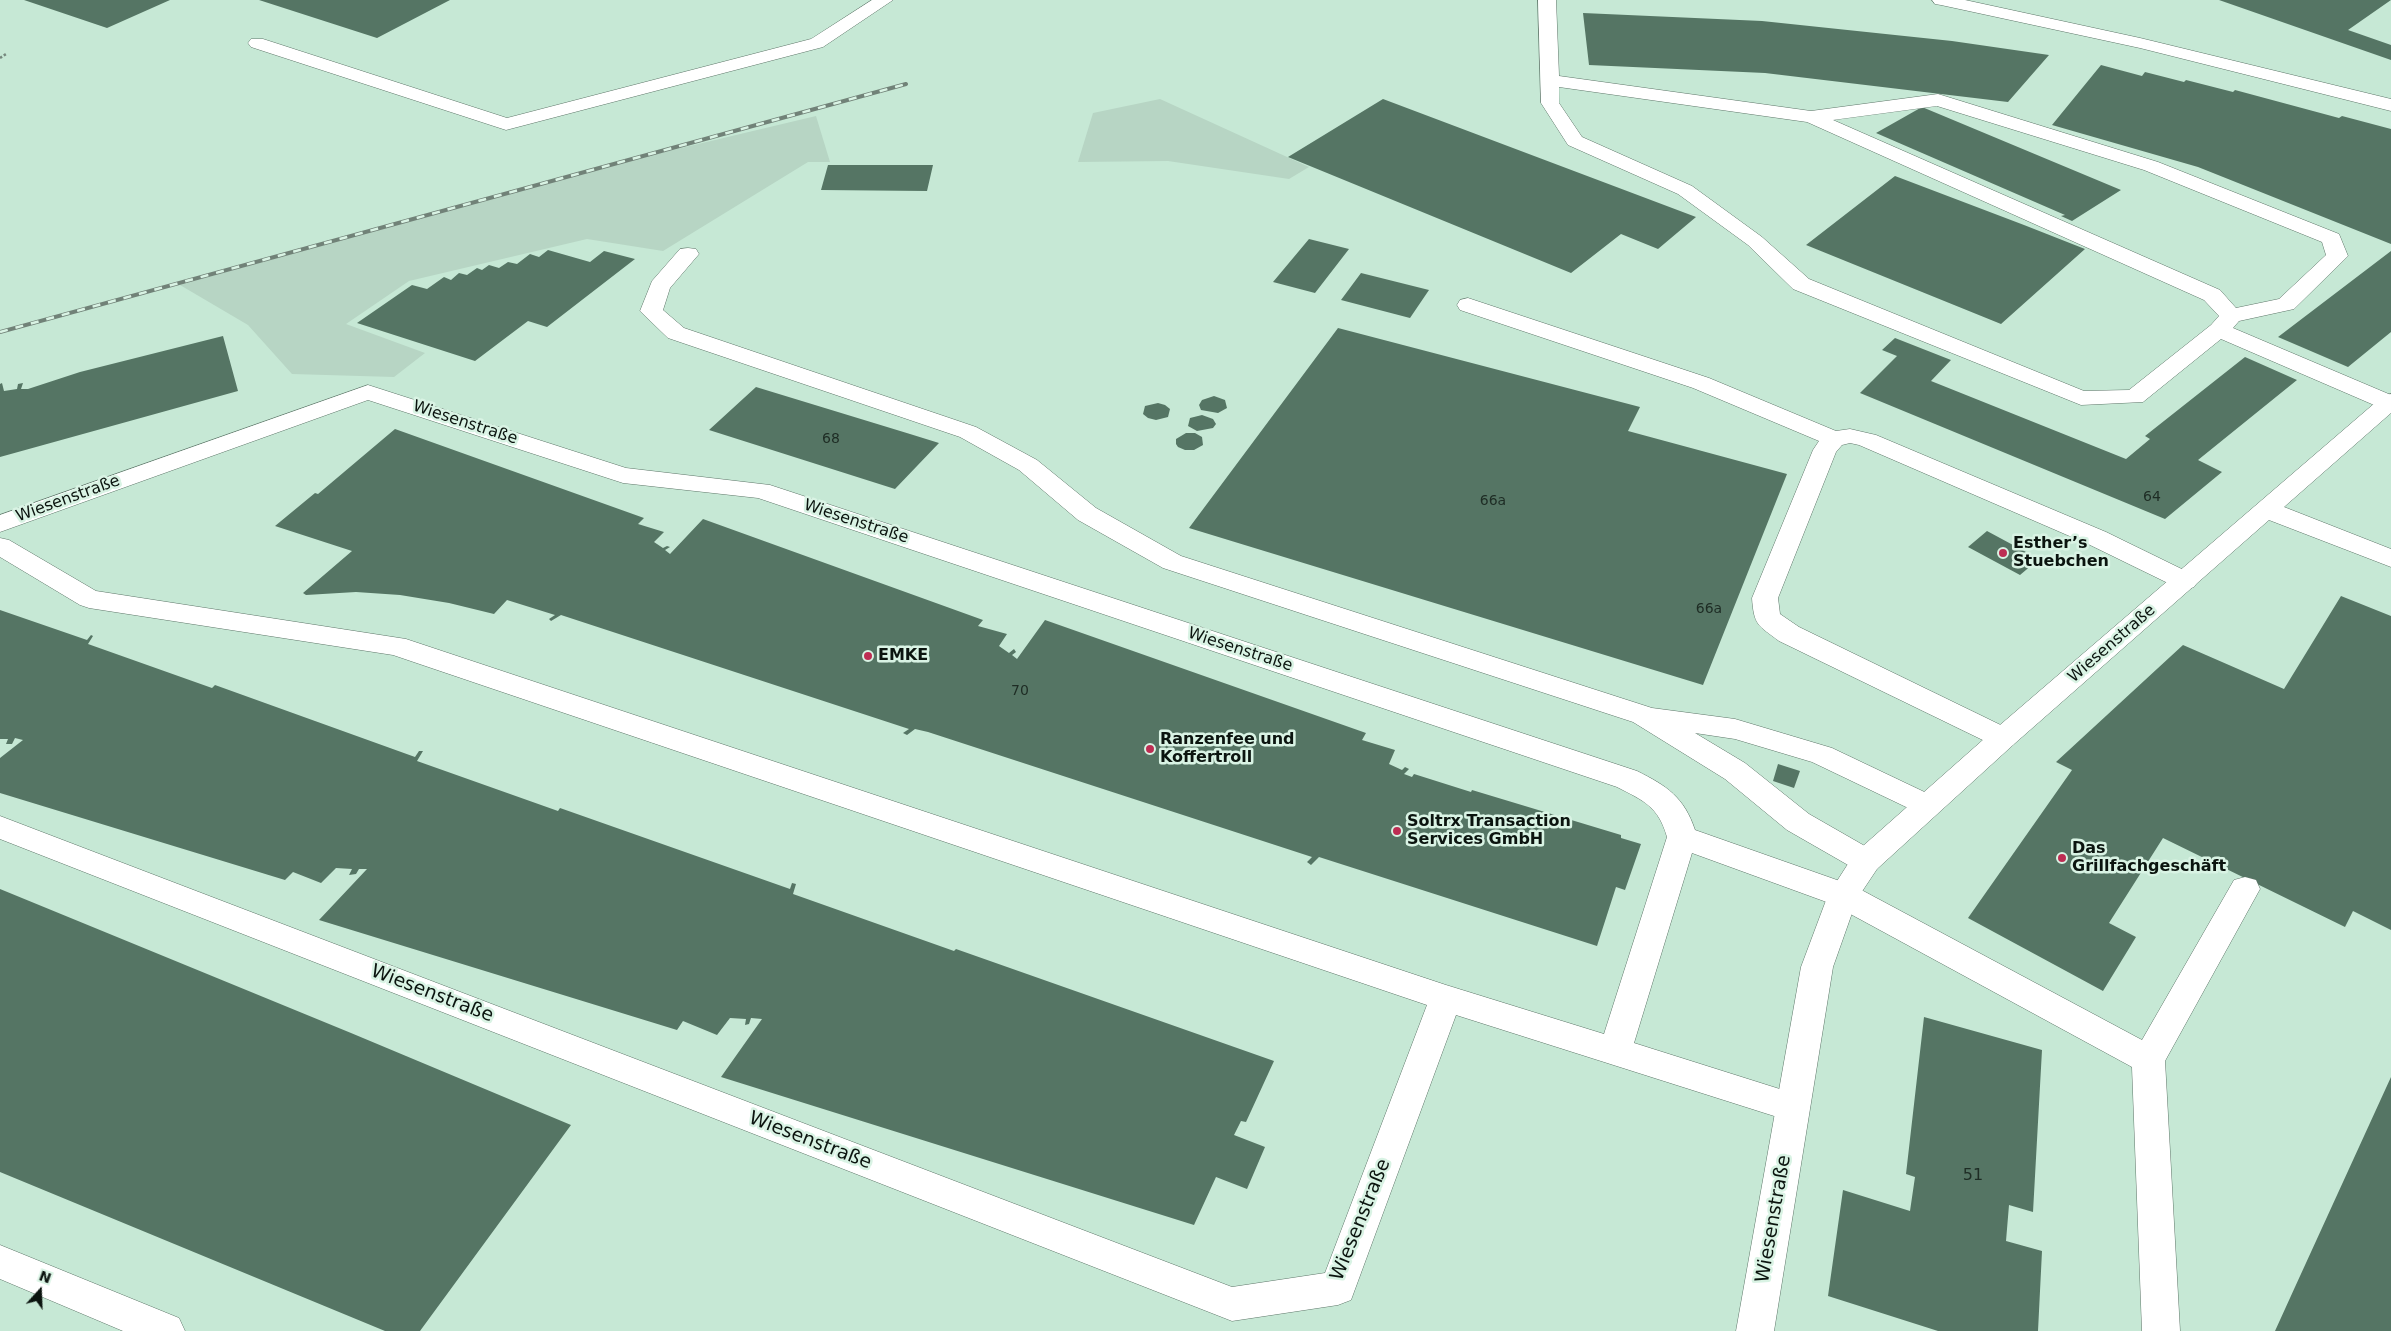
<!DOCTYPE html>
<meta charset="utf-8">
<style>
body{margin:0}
#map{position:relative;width:2391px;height:1331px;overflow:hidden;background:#d9f3e4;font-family:"DejaVu Sans",sans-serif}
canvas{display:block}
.north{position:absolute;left:15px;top:1266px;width:50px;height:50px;-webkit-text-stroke:4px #d9f3e4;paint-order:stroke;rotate:20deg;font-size:14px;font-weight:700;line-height:20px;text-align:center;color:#0b140f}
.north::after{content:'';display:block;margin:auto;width:18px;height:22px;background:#0b140f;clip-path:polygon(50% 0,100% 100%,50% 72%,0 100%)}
</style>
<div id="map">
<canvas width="2391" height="1331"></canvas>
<div class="north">N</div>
</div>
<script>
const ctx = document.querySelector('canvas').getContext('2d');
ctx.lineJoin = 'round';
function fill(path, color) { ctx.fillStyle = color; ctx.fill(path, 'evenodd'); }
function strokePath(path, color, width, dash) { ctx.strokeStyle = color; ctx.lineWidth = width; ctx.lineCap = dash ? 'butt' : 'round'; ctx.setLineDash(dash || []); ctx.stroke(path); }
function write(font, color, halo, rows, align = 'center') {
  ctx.font = font + ' "DejaVu Sans",sans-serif'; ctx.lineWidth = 5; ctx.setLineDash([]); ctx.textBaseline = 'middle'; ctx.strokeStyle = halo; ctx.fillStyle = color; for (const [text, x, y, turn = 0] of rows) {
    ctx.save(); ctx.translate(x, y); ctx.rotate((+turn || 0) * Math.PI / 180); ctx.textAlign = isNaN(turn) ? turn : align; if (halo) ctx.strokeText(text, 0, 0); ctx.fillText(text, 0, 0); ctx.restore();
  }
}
fill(new Path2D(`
 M0 0H2391V1331H0Z`), '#c6e8d5');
fill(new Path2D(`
 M1160 99 1309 167 1289 179 1168 161 1078 162 1093 113Z
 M816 116 830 162H808L663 251 587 239 409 281 346 324 425 353 394 377 292 374 248 325 180 285 614 164Z`), '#b7d5c4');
fill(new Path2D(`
 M24 0H170L107 28Z
 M259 0H450L377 38Z
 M2219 0H2391L2348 30 2391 45V60Z
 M1583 13 1762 21 1952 41 2049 55 2008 102 1765 73 1589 65Z
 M2101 65 2142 76 2145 72 2184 82 2186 80 2233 92 2235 90 2339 118 2342 116 2391 129V244L2198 167 2052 125Z
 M1383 99 1696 217 1658 249 1621 234 1571 273 1288 157Z
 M1922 107 2121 190 2072 221 2061 216 2065 215 1876 133Z
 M828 165H933L927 191 821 190Z
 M1895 176 2024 225 2085 249 2001 324 1806 245Z
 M1309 239 1349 249 1315 293 1273 282Z
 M548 250 590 262 604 251 635 259 547 327 528 321 475 361 357 323 412 285 427 289 444 277 451 280 459 273 467 275 477 268 482 270 489 265 499 268 508 262 517 264 530 254 539 257Z
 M2391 251V332L2348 367 2278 337Z
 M1361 273 1429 290 1410 318 1341 300Z
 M1338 328 1640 407 1628 431 1787 474 1703 685 1189 528Z
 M223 336 238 391 0 457V384L2 383 4 391 17 389 18 384 23 383 21 389H28L80 372Z
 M1895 338 1951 360 1931 381 2126 459 2150 439 2145 436 2245 357 2297 380 2198 460 2222 472 2165 519 1860 393 1897 356 1882 350Z
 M756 387 910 434 939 443 895 489 709 430Z
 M1214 396 1225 400 1227 408 1218 413 1201 410 1199 405 1202 400Z
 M1158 403 1165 405 1170 409 1168 417 1156 420 1148 418 1143 414 1145 406Z
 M1202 415 1213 419 1216 424 1213 428 1197 431 1188 426 1190 418Z
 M395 429 644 518 638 524 664 532 654 542 663 548 667 546 670 547 665 550 670 554 703 519 983 620 978 626 1007 634 999 646 1009 653 1014 649 1016 652 1012 655 1017 659 1045 620 1366 733 1362 740 1395 750 1389 764 1402 770 1405 767 1409 769 1404 774 1412 777 1414 774 1471 792 1472 790 1621 835V838L1641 844 1625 890 1616 887 1597 946 1319 857 1311 865 1307 862 1312 857 928 732 915 729 907 735 903 733 909 729 561 615 551 621 549 619 555 615 507 600 494 614 449 603 400 595 356 592 306 595 303 593 352 551 275 526 315 493 318 494Z
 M1186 433H1195L1202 437 1203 445 1194 450H1185L1178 447 1176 444V439Z
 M1987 531 2039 559 2020 575 1968 547Z
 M2341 596 2391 616V930L2353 911 2345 927 2163 838 2109 923 2136 937 2103 991 1968 918 2072 770 2056 762 2183 645 2284 689Z
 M0 610 87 640 91 635 93 636 88 644 212 688 215 685 415 757 419 751H423L417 761 558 811 560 808 790 889 792 883 796 884 793 894 954 951 956 949 1274 1061 1246 1122 1241 1121 1234 1135 1265 1147 1247 1189 1216 1177 1194 1225 721 1077 762 1019 751 1018 749 1024 745 1025 746 1019 730 1018 717 1035 683 1021 677 1030 319 920 367 869H359L356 874 349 875 352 869 336 868 321 883 293 872 285 880 0 793V758L23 740 15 738 12 744H6L8 739H0Z
 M1778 764 1800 771 1794 788 1773 781Z
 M0 889 351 1033 571 1125 420 1331H385L0 1172Z
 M1924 1017 2042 1050 2033 1212 2009 1205 2006 1241 2042 1251 2038 1331H1938L1828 1296 1843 1190 1910 1211 1915 1177 1906 1174Z
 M2391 1077V1331H2275L2295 1287Z`), '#557564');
const lane = new Path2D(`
 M872 0H893L823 47 506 130 251 47 248 43 251 39H263L507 118 811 39Z
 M1538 0H1556L1559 76 1811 111 1938 94 2158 162 2339 234 2348 256 2294 309 2239 321 2233 328 2391 395V410L2381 408 2221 339 2143 402 2081 405 1793 289 1748 245 1678 194 1568 145 1541 103ZM1559 87 1807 122 2204 300 2219 316 2211 325 2129 390 2084 391 1809 279 1762 237 1692 186 1582 137 1559 103ZM1937 106 2144 170 2322 242 2326 255 2279 299 2236 308 2220 290 1833 120Z
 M1932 0H1965L2140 38 2391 99V111L2140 48 1941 5 1935 4Z
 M688 248 696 249 699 254 670 288 663 310 684 328 976 427 1037 460 1096 508 1181 556 1652 708 1735 719 1832 748 1937 798 1942 806 1937 814 1927 817 1812 762 1735 739 1695 733 1745 763 1809 814 1877 853 1881 861 1877 869 1866 873 1855 869 1787 830 1725 779 1633 722 1163 568 1078 520 1019 470 960 437 668 338 640 311 652 281 680 249Z
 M1468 298 1709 378 1836 431 1850 429 1876 435 2106 532 2194 575 2198 581 2194 587 2185 590 2176 587 2088 544 1859 445 1850 443 1842 445 1836 452 1778 598 1780 614 1799 627 2013 731 2017 738 2013 745 2003 748 1993 745 1779 641C1758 625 1754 626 1752 598L1813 450 1819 441 1693 388 1460 310 1457 305 1460 300Z
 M368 385 626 468 770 485 1637 771C1667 786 1684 797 1695 830L1854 886 2142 1040 2234 880 2245 877 2256 880 2260 889 2165 1061 2180 1331H2142L2132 1067 1832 904 1692 853 1634 1043 1805 1097 1810 1107 1805 1117 1793 1122 1456 1015 1351 1300 1338 1305 1232 1321 0 839V816L1232 1287 1325 1273 1427 1005 393 655 89 608 80 605 0 557V538L9 540 96 591 406 639 1446 985 1604 1034 1667 837C1658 806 1644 801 1617 787L758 498 623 483 368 400 0 532V515Z
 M0 1245 179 1318 185 1331H123L0 1279Z`);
const street = new Path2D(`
 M2391 394V413L2284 507 2391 549V567L2269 520 2013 745 1877 869 1857 899 1833 967 1774 1331H1736L1801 967 1828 895 1855 853 1993 731 2383 396Z`);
strokePath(lane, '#5f776a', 1);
strokePath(street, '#5f776a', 1);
strokePath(new Path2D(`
 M0 58 6 54`), '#76887e', 2.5, [2.5, 2]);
fill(lane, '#fff');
fill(street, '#fff');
const rail = new Path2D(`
 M0 332 906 84`);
strokePath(rail, '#718278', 4);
strokePath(rail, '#d9f3e4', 2.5, [8]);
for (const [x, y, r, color] of [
 [2003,553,5,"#bd2d53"],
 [868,656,5,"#bd2d53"],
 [1150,749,5,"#bd2d53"],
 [1397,831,5,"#bd2d53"],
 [2062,858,5,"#bd2d53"]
]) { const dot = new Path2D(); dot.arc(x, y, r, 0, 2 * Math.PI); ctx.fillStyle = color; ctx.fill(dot); strokePath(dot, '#d9f3e4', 2); }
write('14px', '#1e2c24', null, [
 ["68",831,439],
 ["64",2152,497],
 ["66a",1493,501],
 ["66a",1709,609],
 ["70",1020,691]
]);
write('16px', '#0b140f', '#d9f3e4', [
 ["Wiesenstraße",465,423,18],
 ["Wiesenstraße",68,499,-20],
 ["Wiesenstraße",856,522,18],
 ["Wiesenstraße",2112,644,-41],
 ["Wiesenstraße",1240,650,18]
]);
write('bold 16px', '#0b140f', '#d9f3e4', [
 ["Esther’s",2013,544],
 ["Stuebchen",2013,562],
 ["EMKE",878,656],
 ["Ranzenfee und",1160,740],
 ["Koffertroll",1160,758],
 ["Soltrx Transaction",1407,822],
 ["Services GmbH",1407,840],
 ["Das",2072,849],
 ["Grillfachgeschäft",2072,867]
], 'left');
write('16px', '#1e2c24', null, [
 ["51",1973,1176]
]);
write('19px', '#0b140f', '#d9f3e4', [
 ["Wiesenstraße",432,994,21],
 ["Wiesenstraße",810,1141,21],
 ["Wiesenstraße",1774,1219,-80],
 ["Wiesenstraße",1361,1220,-68]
]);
</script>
